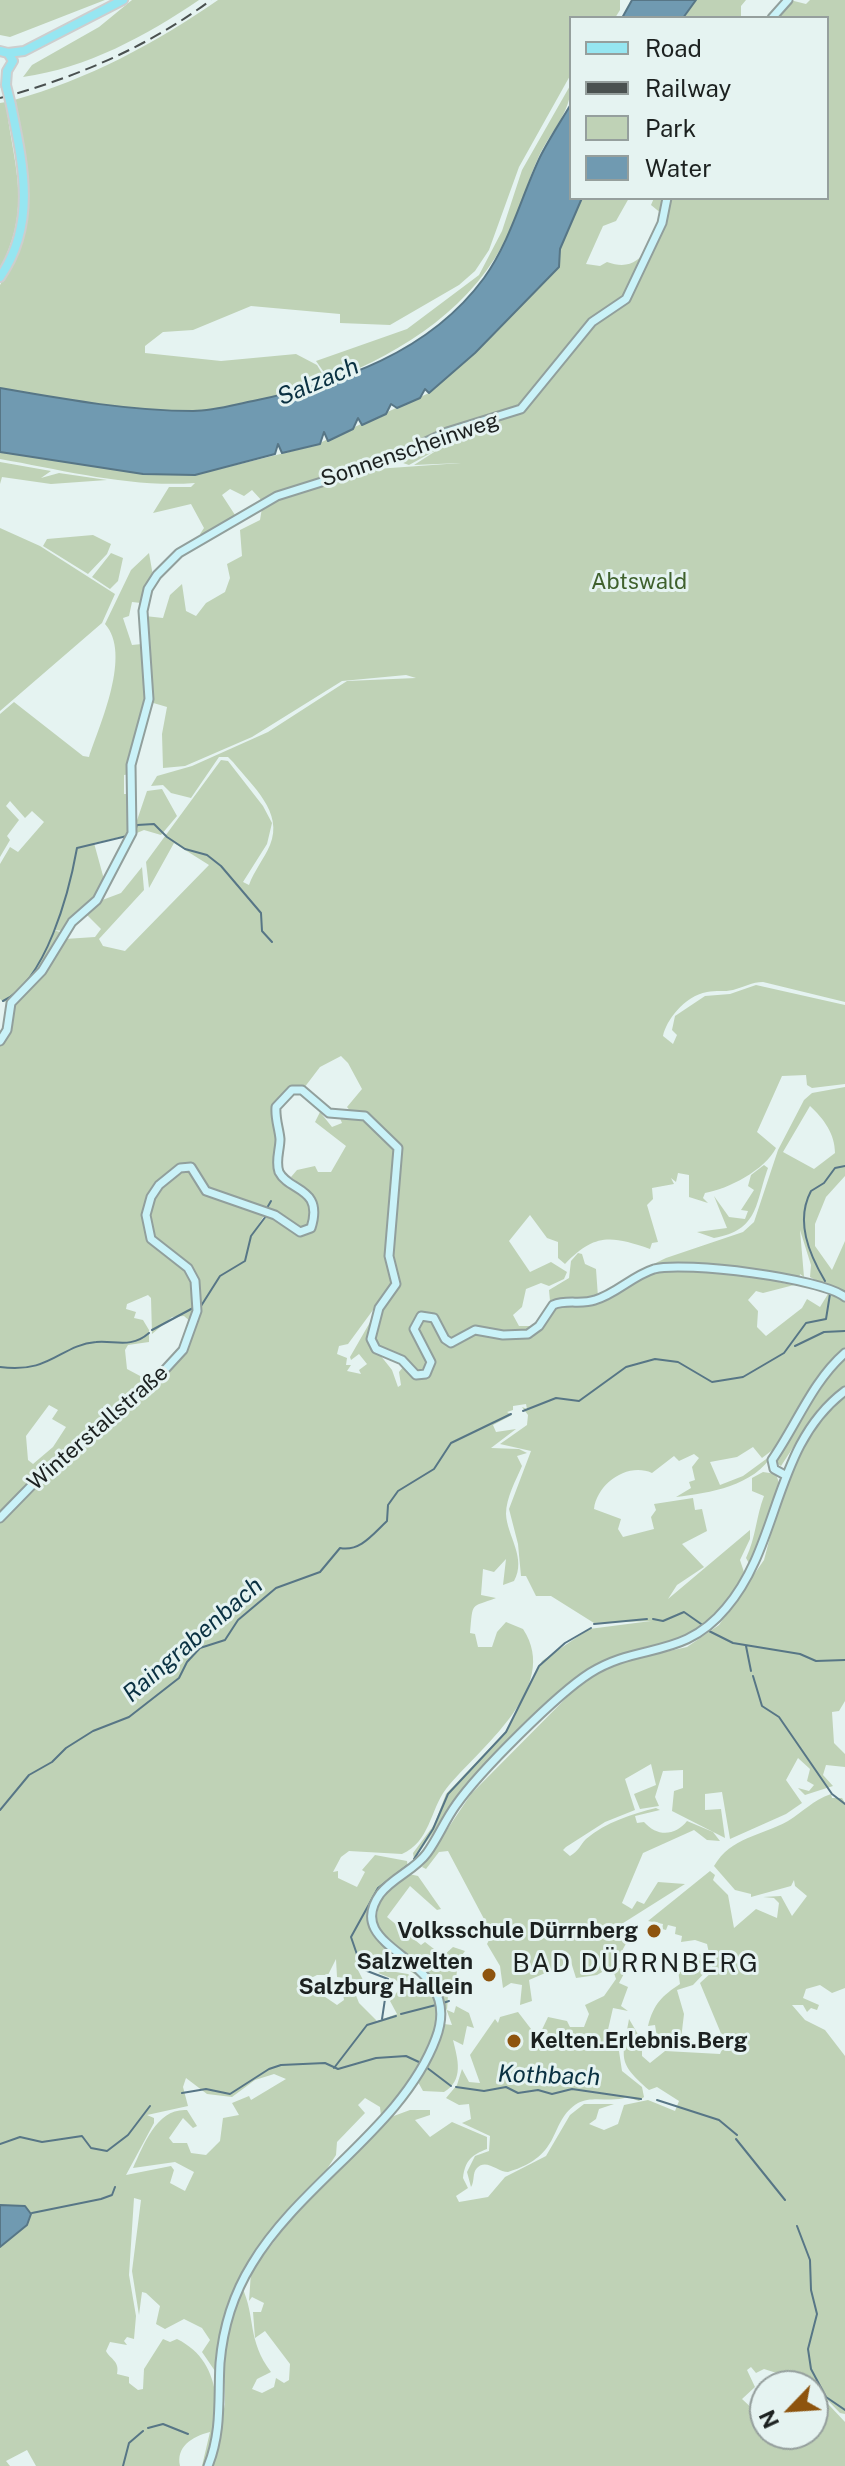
<!DOCTYPE html>
<meta charset="utf-8">
<style>
body{margin:0}
#map{position:relative;width:845px;height:2466px;overflow:hidden;background:#e5f3f1;font-family:"Public Sans",sans-serif}
canvas{display:block}
.legend{position:absolute;left:569px;top:16px;width:260px;height:184px;box-sizing:border-box;background:#e5f3f1;border:2px solid #959f9d;margin:0;padding:10px 14px;list-style:none;font-size:24px;color:#1c2120}
.legend li{display:flex;align-items:center;gap:16px;height:40px}
.legend b{width:40px;border:2px solid #959f9d}
.north{position:absolute;left:749px;top:2370px;width:80px;height:80px;box-sizing:border-box;background:#e5f3f1;border:2px solid #959f9d;border-radius:50%;rotate:245deg;font-size:22px;font-weight:700;line-height:32px;text-align:center;color:#1c2120}
.north::after{content:'';display:block;margin:auto;width:28px;height:36px;background:#8e540e;clip-path:polygon(50% 0,100% 100%,50% 72%,0 100%)}
</style>
<div id="map">
<canvas width="845" height="2466"></canvas>
<ul class="legend">
<li><b style="height:10px;background:#96e6f1"></b>Road</li>
<li><b style="height:10px;background:#4a5150"></b>Railway</li>
<li><b style="height:22px;background:#bfd2b6"></b>Park</li>
<li><b style="height:22px;background:#709ab1"></b>Water</li>
</ul>
<div class="north">N</div>
</div>
<script>
const ctx = document.querySelector('canvas').getContext('2d');
ctx.lineJoin = 'round';
function fill(path, color) { ctx.fillStyle = color; ctx.fill(path, 'evenodd'); }
function strokePath(path, color, width, dash) { ctx.strokeStyle = color; ctx.lineWidth = width; ctx.lineCap = dash ? 'butt' : 'round'; ctx.setLineDash(dash || []); ctx.stroke(path); }
function write(font, color, halo, rows, align = 'center') {
  ctx.font = font + ' "Public Sans",sans-serif'; ctx.lineWidth = 6; ctx.setLineDash([]); ctx.textBaseline = 'middle'; ctx.strokeStyle = halo; ctx.fillStyle = color; for (const [text, x, y, turn = 0] of rows) {
    ctx.save(); ctx.translate(x, y); ctx.rotate((+turn || 0) * Math.PI / 180); ctx.textAlign = isNaN(turn) ? turn : align; if (halo) ctx.strokeText(text, 0, 0); ctx.fillText(text, 0, 0); ctx.restore();
  }
}
fill(new Path2D(`
 M0 0H105L10 37 0 35Z
 M132 0H199C146 36 87 68 23 77L32 65 99 27Z
 M218 0H620V10L615 18H571V74L519 167 489 250 475 271 459 285 390 325 340 323V314L251 306 193 330 163 332 145 346V353L221 361 296 354 317 365 326 380 303 387V390C268 397 231 410 195 411 135 413 60 399 0 388V285L21 246 28 209V179L14 100C87 80 156 43 218 0Z
 M696 0H746L741 6V18H684Z
 M790 0 806 4 810 0H845V1002L763 982C752 982 744 987 733 990 724 992 716 990 707 992 684 996 666 1021 663 1036L673 1044 677 1035 672 1030 675 1016 705 996 730 994 756 985 845 1005V1084L812 1088 807 1085 806 1075 782 1076 757 1132 776 1148C765 1170 728 1189 705 1193L703 1198 708 1203 689 1197V1175L678 1173 676 1182 671 1178 674 1184 652 1188 653 1199 647 1205 658 1242 652 1243 650 1249C610 1235 594 1234 565 1264L558 1258V1242L547 1238 530 1215 509 1241 530 1272 551 1262 567 1272 564 1279 549 1286 541 1283 526 1289 522 1307 513 1315 519 1326H541C562 1292 563 1311 593 1305 607 1301 630 1280 646 1274 690 1256 750 1277 794 1285L763 1293 756 1291 748 1300 758 1311 757 1327 766 1336 802 1308 807 1299 820 1307 828 1294 821 1283 810 1277 811 1265 800 1230 804 1277 800 1274 799 1281 678 1262 637 1272 666 1258 743 1232 754 1222 778 1150 804 1100 812 1093 845 1087V1176L826 1197 815 1224V1246L832 1270 845 1241V1295L838 1289 834 1290 845 1300V1351L810 1390 783 1442 762 1458 753 1447 737 1457 710 1462 720 1485 743 1476 773 1454C754 1486 710 1493 676 1497L691 1488 689 1482 695 1480 692 1467 699 1458 694 1454 679 1461 674 1456 652 1473C627 1462 597 1484 594 1509L621 1519 618 1529 623 1537 654 1529 651 1517 656 1510 654 1504 693 1498 695 1510 702 1509 707 1531 682 1544 704 1567 677 1585 668 1599 750 1530V1539L740 1560 744 1572 726 1605 685 1639 610 1660 574 1682 469 1784 414 1859 413 1853 434 1825 446 1794 507 1730 542 1661 589 1629 651 1621 594 1623 551 1596H536L526 1576H521L518 1544 509 1509 531 1451 500 1444 527 1425 528 1415 522 1407 527 1409 526 1404 513 1406V1410L507 1412 512 1415 493 1425 496 1432 516 1429 491 1448 519 1449 527 1453 517 1456 522 1466C516 1480 506 1498 506 1514 507 1536 527 1558 514 1581L503 1585 506 1559 494 1572 483 1569 481 1595 496 1598C470 1608 473 1601 470 1633L475 1634 478 1647H492L497 1632 506 1622 523 1629C562 1688 478 1749 446 1789 430 1810 430 1842 402 1854L349 1851 341 1857 333 1872 338 1871V1878L357 1887 365 1872 362 1870 375 1855 407 1861 408 1868 373 1897C350 1948 413 1953 430 1985L410 1971 378 1967 360 1953 358 1970 363 1980 337 1977 336 1959 328 1975H317L303 1982 337 2005 344 2000 342 1987 334 1984 349 1986 350 1993H355L359 2003 377 2021 397 2014 390 2001 401 1987 396 1980 378 1973 384 1970 408 1974 434 1995C449 2037 406 2085 381 2116L380 2107 365 2098 358 2105 365 2113 337 2142 336 2155 327 2169 263 2242 240 2279 225 2321 215 2371 202 2352 210 2340 202 2328 184 2319 165 2329 156 2324 160 2306 146 2293 142 2292 139 2315 132 2271 141 2200 134 2198 129 2275 136 2316 134 2339 127 2337 124 2341 127 2345 110 2342 106 2351C110 2359 120 2361 117 2374L129 2377V2383L138 2390 143 2389 144 2369 163 2339 170 2342 177 2339C226 2363 221 2422 206 2466H202L210 2432C191 2437 176 2447 180 2466H36L27 2450 6 2461 10 2466H0V1045L10 1033 17 998 37 981 65 939 95 937 101 929 85 913 97 902 121 893 142 867 144 890 99 939 103 946 125 951 209 865 174 843 149 888 146 862 221 760 228 761 263 806 272 823 267 844 243 882 249 885C254 871 264 859 270 845 284 812 252 786 233 762L228 757H219L191 798 171 793 163 785 151 786 157 776 192 766 268 732 347 681 416 678 406 675 342 681 252 737 185 766 163 768 162 734 167 707 150 702 145 616 163 618 170 595 182 584 186 611 196 616 206 603 225 592 230 578 227 564 242 556 240 530 260 520 262 508 271 501 376 469 461 463 414 465 442 447 409 465 403 463C423 441 453 430 481 423 496 419 510 419 523 409L442 431 389 464 369 465 291 488 263 502 252 490 244 496 230 489 222 495 237 518 203 538 200 534 204 528 191 504 153 513 169 487H191L195 483C131 488 63 470 0 459V452L142 474 195 475 313 446 429 393 475 353 559 267 560 249 582 198H629L616 221 603 226 586 264 600 266 607 262C643 275 650 242 662 214L651 205 654 198H666L669 202V198H827V18H774ZM341 1056 348 1063 362 1089 347 1107 351 1112 369 1117 399 1147 364 1117 339 1116 342 1123 332 1127 320 1112 315 1122 346 1146 331 1172H318L315 1166 297 1170 291 1177 311 1194 314 1225 303 1236 267 1214 254 1232 265 1214 204 1192 190 1169C163 1165 140 1210 150 1233 157 1251 179 1254 190 1269 216 1304 177 1383 139 1392L142 1377 127 1369 125 1350 128 1345 149 1342V1330L143 1320 134 1318 136 1312 126 1309 127 1304 148 1295 151 1298 152 1334 172 1317 184 1316 192 1323C213 1262 165 1270 147 1237 133 1209 161 1168 189 1164 199 1170 197 1182 207 1189 224 1203 253 1204 273 1213 285 1218 293 1230 307 1229L311 1223 308 1198 277 1172 278 1140 274 1115 284 1092 304 1088 320 1067ZM810 1106C824 1119 835 1134 835 1153L814 1169 783 1152ZM384 1295 388 1296C380 1310 362 1339 383 1350 392 1354 400 1356 408 1361L399 1372 401 1385 398 1387 392 1370 369 1341 373 1317 350 1357 351 1360 359 1354 367 1364 359 1370 361 1374 347 1371 351 1365H346L347 1358 337 1354 339 1346 348 1344ZM49 1405 58 1410 52 1419 66 1427 53 1447 33 1464 28 1460 26 1436ZM274 2074 286 2079 251 2100 249 2096 232 2103 239 2115 223 2118 220 2141 206 2155 191 2153 187 2143H173L169 2138 183 2118 193 2128 197 2126 187 2110C157 2108 144 2144 133 2168L175 2162 194 2172 185 2191 170 2183 174 2170 171 2166 126 2175 154 2123V2118L147 2115 188 2106 183 2087 186 2078 207 2094 232 2097 255 2080Z
 M571 84C571 113 551 131 539 156 528 180 521 206 510 231 474 307 406 350 330 381L316 361 407 329 479 275 502 231 522 170Z
 M6 102C13 167 33 205 0 269V103Z
 M0 462 51 471 41 478 59 473 107 480 51 484 2 477 0 484Z
 M0 528 40 546 115 594 102 623 0 711Z
 M93 535 111 544 107 554 88 574 43 546 47 539Z
 M111 553 123 558 118 581 110 589 92 577Z
 M149 553 153 576 141 603 132 602 129 616 123 618 132 645 142 644 147 697 130 774 124 775V794H130L129 835 94 843 105 883 64 931 53 930 64 933 48 961 10 1001 3 1002 0 999V864L10 847 18 852 44 822 32 811 25 818 10 801 6 806 19 820 7 836 10 840 0 857V714L14 702 83 756 89 757C100 724 132 654 105 624L131 570Z
 M162 789 177 816 161 835 144 830 132 835 147 791Z
 M764 1165 768 1168C755 1204 759 1230 714 1238L697 1232 727 1228 714 1196 729 1217 745 1219 748 1211 741 1210 754 1190 748 1186 751 1175Z
 M578 1253 582 1254 585 1264 596 1269 598 1297 550 1301 549 1290 569 1278 571 1261Z
 M845 1360V1386L818 1409 781 1466 775 1462 820 1386Z
 M845 1395V1701L839 1711 832 1712 834 1743 845 1754V1767L826 1765 823 1775 833 1786 805 1795 798 1788 809 1791 814 1785 807 1781 810 1769 798 1758 786 1780 802 1803 786 1814 730 1839 722 1792 705 1794V1810L721 1809 725 1838 672 1811 674 1791 683 1788V1770L663 1771 655 1797 659 1806 640 1809 634 1794 656 1785 651 1764 625 1779 635 1810 605 1822 566 1847 563 1850 570 1856C579 1851 580 1845 586 1839 606 1822 632 1814 656 1808L660 1810 635 1816 637 1823 644 1822C658 1838 676 1835 687 1821L713 1832 720 1841 707 1840 694 1830 643 1853 622 1903 632 1909 637 1901 644 1904 658 1882 685 1884 620 1925 628 1940 618 1958 621 1961 597 1975 576 1978 571 1962 529 1980 532 2001 520 2005 522 1985 511 1983 503 1988 500 1966 487 1944 492 1934 448 1851 439 1852 426 1869 422 1867 471 1794 583 1681 624 1661 687 1647 719 1625 764 1560 781 1495 805 1442 829 1408Z
 M763 1472 776 1474 779 1483 750 1565 746 1558C756 1537 756 1517 764 1496L752 1491V1478Z
 M831 1794 832 1798H842L845 1803V1988L832 1993 820 1985 806 1989 803 1998 819 2005 817 2010 811 2008 807 2012 803 2005H792L805 2020 825 2030 845 2056V2414L840 2413 809 2381 798 2379 788 2386 783 2375 764 2369 756 2373 751 2367 747 2370 755 2387 742 2399 756 2412 765 2406V2434H813V2388L845 2422V2466H212L225 2404 224 2348 242 2287C256 2318 247 2340 271 2372L257 2379 252 2389 262 2393 274 2387 276 2378 284 2383 289 2380 290 2364 265 2331 255 2338 253 2312H261L264 2303 252 2297 249 2301 251 2272 304 2202 391 2117 410 2110H430V2115L415 2120 430 2137 452 2122 487 2137V2149C472 2155 465 2160 463 2178L468 2188 456 2196 459 2202 488 2197 505 2177 546 2156 570 2115 584 2104H614L599 2109 596 2119 589 2124 604 2130 618 2124 624 2105 648 2100 675 2111 679 2101 657 2087 649 2090C617 2062 622 2059 629 2019L642 2041V2056L650 2063 665 2051 720 2054 725 2043 700 1983 713 1971 707 1944 695 1940 681 1942 682 1936 675 1934 676 1927 668 1925 666 1930 662 1929 663 1924 648 1921 710 1871 715 1875 713 1880 728 1895 734 1928 756 1909 777 1918 779 1903 774 1898 763 1897 781 1896 792 1916 807 1896 795 1886 794 1880 791 1886 751 1897V1894L735 1890 714 1866C731 1837 761 1836 788 1821 803 1812 813 1800 831 1794Z
 M409 1874 418 1876 441 1909 437 1910 410 1886 387 1917 421 1945 425 1942 443 1956 453 1947 465 1951 460 1958 467 1967 457 1971 454 1993 448 1995 447 2010 454 2013 456 2006 469 2013 474 2028 467 2026 463 2045 453 2040C458 2060 464 2080 444 2092L423 2091 418 2082 437 2047 444 2024 452 2025 439 1989 428 1972 378 1930C373 1901 387 1890 409 1874Z
 M686 1950 705 1956 712 1965 693 1985 677 1990 684 2014 681 2039 689 2040V2050L663 2048 658 2043 655 2025 648 2026C654 2003 662 1996 680 1984L678 1970 683 1974 696 1973V1967L691 1966V1955Z
 M619 1968 626 1970 619 1983 628 1987 621 2006 628 2011 613 2008 607 2034 617 2038 622 2071 642 2087 644 2097 639 2101 627 2097C613 2103 592 2095 578 2103 547 2122 565 2155 508 2172 498 2172 486 2158 477 2168 472 2173 475 2181 471 2187L467 2172 475 2156 489 2151 490 2136 462 2123 471 2119 469 2104 459 2105 446 2098 457 2085 462 2069 469 2082 480 2083 470 2055 495 2019 498 2023 500 2017 518 2012 538 2038 548 2017 567 2021 570 2027H584L589 2014 585 2005 604 1996 616 1979 613 1970Z`), '#bfd2b6');
const water = new Path2D(`
 M632 0H696L683 18H622Z
 M571 104V198H582L560 249 559 267 475 353 429 393 425 389 420 398 397 408 391 404 386 414 362 425 358 418 353 429 328 441 324 432 320 444 282 453 278 444 275 454 195 475 143 474 0 452V388C63 399 129 411 193 411 214 411 233 405 253 401 340 383 429 353 484 278 511 240 521 197 540 157 549 139 561 121 571 104Z
 M0 2205 25 2206 31 2214 27 2225 0 2247Z`);
fill(water, '#709ab1');
strokePath(water, '#577686', 2);
strokePath(new Path2D(`
 M135 831 137 825 154 824 167 837 185 849 207 855 221 866 261 913 262 931 272 942
 M3 1001C46 980 69 893 77 848L127 836
 M267 1208 271 1201
 M825 1281C809 1254 795 1221 811 1191L824 1183 835 1168 845 1166
 M201 1306 220 1276 245 1261 251 1236 266 1216
 M152 1330 193 1308
 M795 1346 824 1332 845 1331
 M0 1367C51 1374 60 1345 96 1342 114 1340 131 1349 149 1333
 M523 1411 556 1398 579 1401 626 1367 655 1359 678 1362 712 1382 743 1377 784 1353 806 1323 826 1319 830 1294
 M653 1619 663 1621 684 1612 704 1626
 M594 1624 647 1619
 M709 1631 733 1643 800 1654 816 1661 845 1660
 M746 1646 751 1671
 M753 1676 762 1706 779 1717 832 1794 845 1804
 M0 1810 29 1775 52 1762 66 1748 93 1731 129 1717 179 1678 187 1662 200 1648 225 1640 238 1620 276 1588 320 1572 340 1548C360 1552 373 1534 387 1521L388 1505 398 1491 434 1469 451 1443 511 1414
 M414 1859 433 1829 448 1794 506 1732 539 1666 565 1643 591 1628
 M443 2003 449 2001
 M401 2014 436 2005
 M382 2019 388 1979 362 1969 351 1937 378 1888 408 1865
 M426 2067 451 2086
 M334 2068 367 2025 396 2016
 M456 2087 484 2091 506 2087 518 2093 538 2090 552 2094 572 2089 641 2099
 M182 2093 206 2089 230 2094 269 2069 281 2065 325 2063 338 2069 376 2058 406 2056 421 2063
 M657 2100 719 2120 737 2135
 M736 2139 785 2200
 M0 2144 20 2137 42 2142 82 2136 91 2148 107 2151 128 2135 150 2106
 M32 2213 101 2199 112 2195 115 2187
 M797 2226 810 2260 811 2290 817 2314 808 2349 811 2369 826 2397 845 2410
 M148 2428 163 2424 188 2434
 M123 2466 129 2443 143 2431`), '#577686', 2);
const secondary = new Path2D(`
 M772 18 788 0
 M0 1041 7 1030 11 1003 42 971 72 922 97 900 132 833 131 765 149 699 143 611 148 589 157 575 179 553 277 496 379 464 447 432 521 409 592 322 626 299 662 223 667 198
 M785 1475 774 1469 772 1460C797 1424 812 1382 845 1353
 M0 1518 39 1478 160 1375 183 1350 197 1311 195 1281 188 1268 151 1239 146 1215 151 1197 159 1185 180 1168 191 1167 206 1191 275 1215 300 1232 311 1228C324 1187 289 1192 279 1172 275 1161 280 1150 280 1139 279 1128 275 1119 276 1107L292 1090H302L329 1113 365 1116 398 1148 389 1256 396 1284 379 1308 371 1339 376 1349 402 1360 416 1375 426 1374 431 1362 414 1329 421 1316 434 1318 445 1339 451 1343 475 1330 503 1335 528 1334 539 1326 553 1305C567 1299 581 1305 595 1300 616 1294 632 1276 654 1269 684 1261 822 1278 845 1297
 M208 2466C222 2432 218 2398 220 2363 223 2328 234 2293 252 2264 301 2182 403 2127 436 2038 467 1956 338 1953 380 1894 393 1877 415 1870 427 1853 438 1838 445 1820 456 1805 479 1772 557 1694 590 1673 639 1642 683 1660 726 1608 781 1544 773 1445 845 1391`);
const primary = new Path2D(`
 M0 51 8 53 13 61 7 71 6 85
 M8 53 24 51 123 0
 M0 277C37 224 23 164 11 105`);
strokePath(secondary, '#919f9c', 11);
strokePath(primary, '#cdcece', 12);
strokePath(secondary, '#caf2f8', 7);
strokePath(primary, '#96e6f1', 8);
strokePath(new Path2D(`
 M0 98C75 78 148 47 211 0`), '#4a5150', 2, [12, 6]);
const primaryBridge = new Path2D(`
 M6 85 11 105`);
strokePath(primaryBridge, '#cdcece', 12, []);
strokePath(primaryBridge, '#96e6f1', 8);
for (const [x, y, r, color] of [
 [654,1931,8,"#8e540e"],
 [489,1975,8,"#8e540e"],
 [514,2041,8,"#8e540e"]
]) { const dot = new Path2D(); dot.arc(x, y, r, 0, 2 * Math.PI); ctx.fillStyle = color; ctx.fill(dot); strokePath(dot, '#e5f3f1', 3); }
write('22px', '#1c2120', '#e5f3f1', [
 ["Sonnenscheinweg",410,450,-19],
 ["Winterstallstraße",98,1428,-41]
]);
write('22px', '#3f612d', '#e5f3f1', [
 ["Abtswald",639,582]
]);
write('bold 22px', '#1c2120', '#e5f3f1', [
 ["Volksschule Dürrnberg",638,1931],
 ["Salzwelten",473,1962],
 ["Salzburg Hallein",473,1987],
 ["Kelten.Erlebnis.Berg",530,2041,"left"]
], 'right');
write('italic 24px', '#0a3142', '#e5f3f1', [
 ["Salzach",318,382,-23],
 ["Raingrabenbach",193,1640,-41],
 ["Kothbach",549,2076,2]
]);
ctx.letterSpacing = '2px';
write('26px', '#1c2120', '#e5f3f1', [
 ["BAD DÜRRNBERG",636,1964]
]);
ctx.letterSpacing = '0px';
</script>
